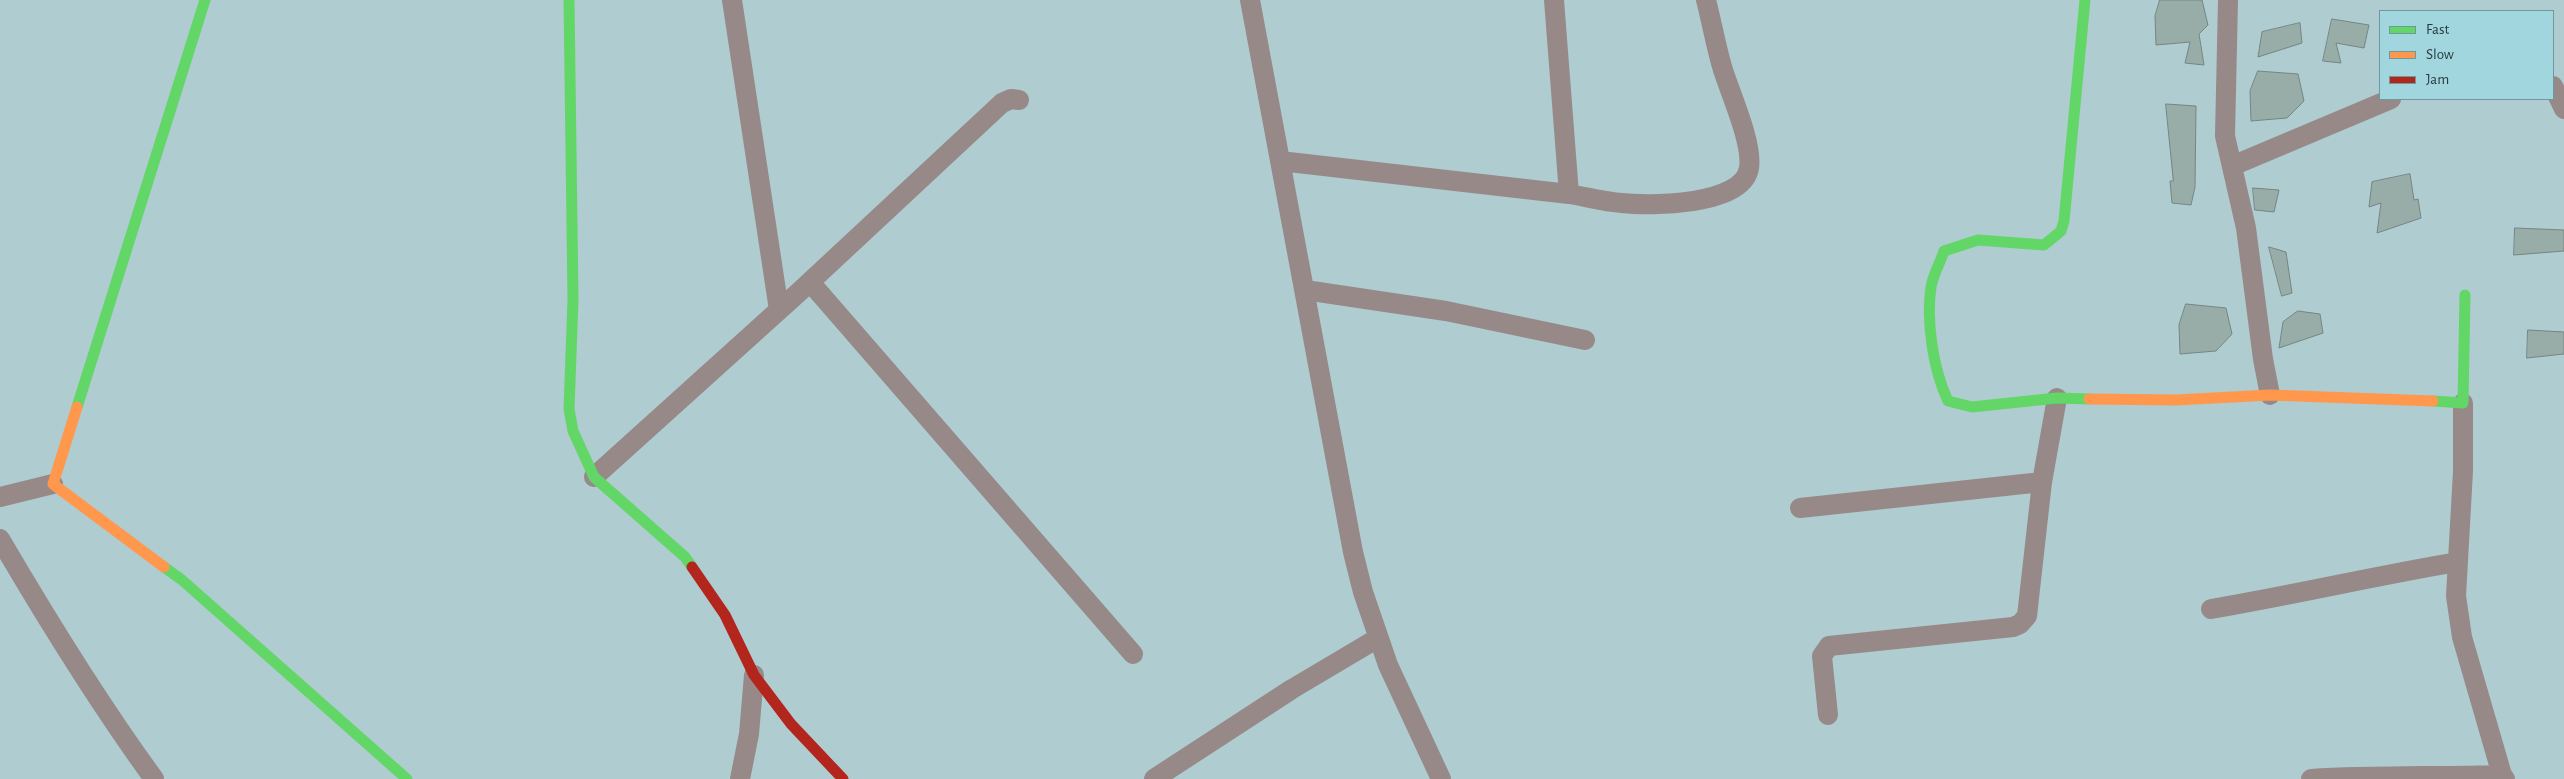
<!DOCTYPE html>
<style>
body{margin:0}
#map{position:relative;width:2564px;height:779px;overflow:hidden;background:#afccd0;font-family:"Alegreya Sans",sans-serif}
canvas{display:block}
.legend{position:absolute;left:2379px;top:10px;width:175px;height:90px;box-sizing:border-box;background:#a1d6de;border:1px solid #6f989e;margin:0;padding:6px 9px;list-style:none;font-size:15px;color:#253a3e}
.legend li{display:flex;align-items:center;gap:10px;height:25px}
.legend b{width:25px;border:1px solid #6f989e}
</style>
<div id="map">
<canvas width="2564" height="779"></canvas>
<ul class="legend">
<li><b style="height:6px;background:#63d668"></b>Fast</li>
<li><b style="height:6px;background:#ff974d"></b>Slow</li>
<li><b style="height:6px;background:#b3261e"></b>Jam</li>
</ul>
</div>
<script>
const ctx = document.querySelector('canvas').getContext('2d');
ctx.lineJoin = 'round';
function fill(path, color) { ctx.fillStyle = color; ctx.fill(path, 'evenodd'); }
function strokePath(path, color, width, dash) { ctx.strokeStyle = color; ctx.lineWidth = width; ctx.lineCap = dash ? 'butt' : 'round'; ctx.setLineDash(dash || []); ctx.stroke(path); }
const building = new Path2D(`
 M2160 0H2202L2208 25 2199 34 2204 65 2185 63 2190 42 2156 45 2155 16Z
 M2332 19 2369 25 2364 48 2336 43 2341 63 2323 61Z
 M2300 23 2302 43 2258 57 2262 32Z
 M2258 71 2298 74 2304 101 2287 118 2251 121 2250 91Z
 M2166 104 2196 106 2195 187 2191 205 2172 203 2170 181H2173Z
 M2410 174 2414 200 2418 199 2421 218 2377 233 2381 203 2369 207 2372 182Z
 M2253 188 2279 190 2274 212 2255 210Z
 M2515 228 2564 230V251L2514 255Z
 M2269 247 2286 252 2292 293 2282 296Z
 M2186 304 2226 308 2232 334 2216 351 2180 354 2179 325Z
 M2298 311 2320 314 2323 333 2279 348 2283 322Z
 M2528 330 2564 332V354L2527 358Z`);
fill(building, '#98aca8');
strokePath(building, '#748683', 1);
strokePath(new Path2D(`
 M732 0 779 310
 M1250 0 1353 552 1363 592 1388 665 1441 779
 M2228 0 2225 136 2246 228 2263 359 2270 395
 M2553 86 2564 109
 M1280 161 1569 194 1554 0
 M2232 166 2391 99
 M1569 194C1587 197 1604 202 1622 203 1650 206 1743 206 1749 168 1753 144 1731 95 1723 70 1716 47 1712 23 1706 0
 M810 282 1133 654
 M1305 290 1446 311 1585 340
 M2463 403V471L2456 596 2462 637 2502 775 2505 779
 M594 477 798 293 1002 103 1011 99 1019 100
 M0 497 53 484
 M1800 508 2042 482
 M0 539C48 621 98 702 154 779
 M2211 609C2293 595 2375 576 2457 562
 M1828 715 1822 656 1829 646 2013 627 2020 624 2027 616 2042 482 2057 398
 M740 779 749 734 754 675
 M1154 779 1292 689 1378 638
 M2311 779C2375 775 2438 777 2502 775`), '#968988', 20);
strokePath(new Path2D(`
 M569 0 573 300 569 409 573 431 594 477 685 557 692 567
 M2085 0 2064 221 2061 231 2044 245 1978 240 1944 251C1940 263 1933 275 1931 287 1926 322 1933 369 1948 401L1972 407 2057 398 2089 399
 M2433 401 2463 403 2465 295
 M77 407 205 0
 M164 567 182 580 407 779`), '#63d668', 11);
strokePath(new Path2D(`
 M2089 399 2176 400 2270 395 2433 401
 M77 407 53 484 164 567`), '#ff974d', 11);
strokePath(new Path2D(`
 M692 567 725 615 754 675 791 724 843 779`), '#b3261e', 11);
</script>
